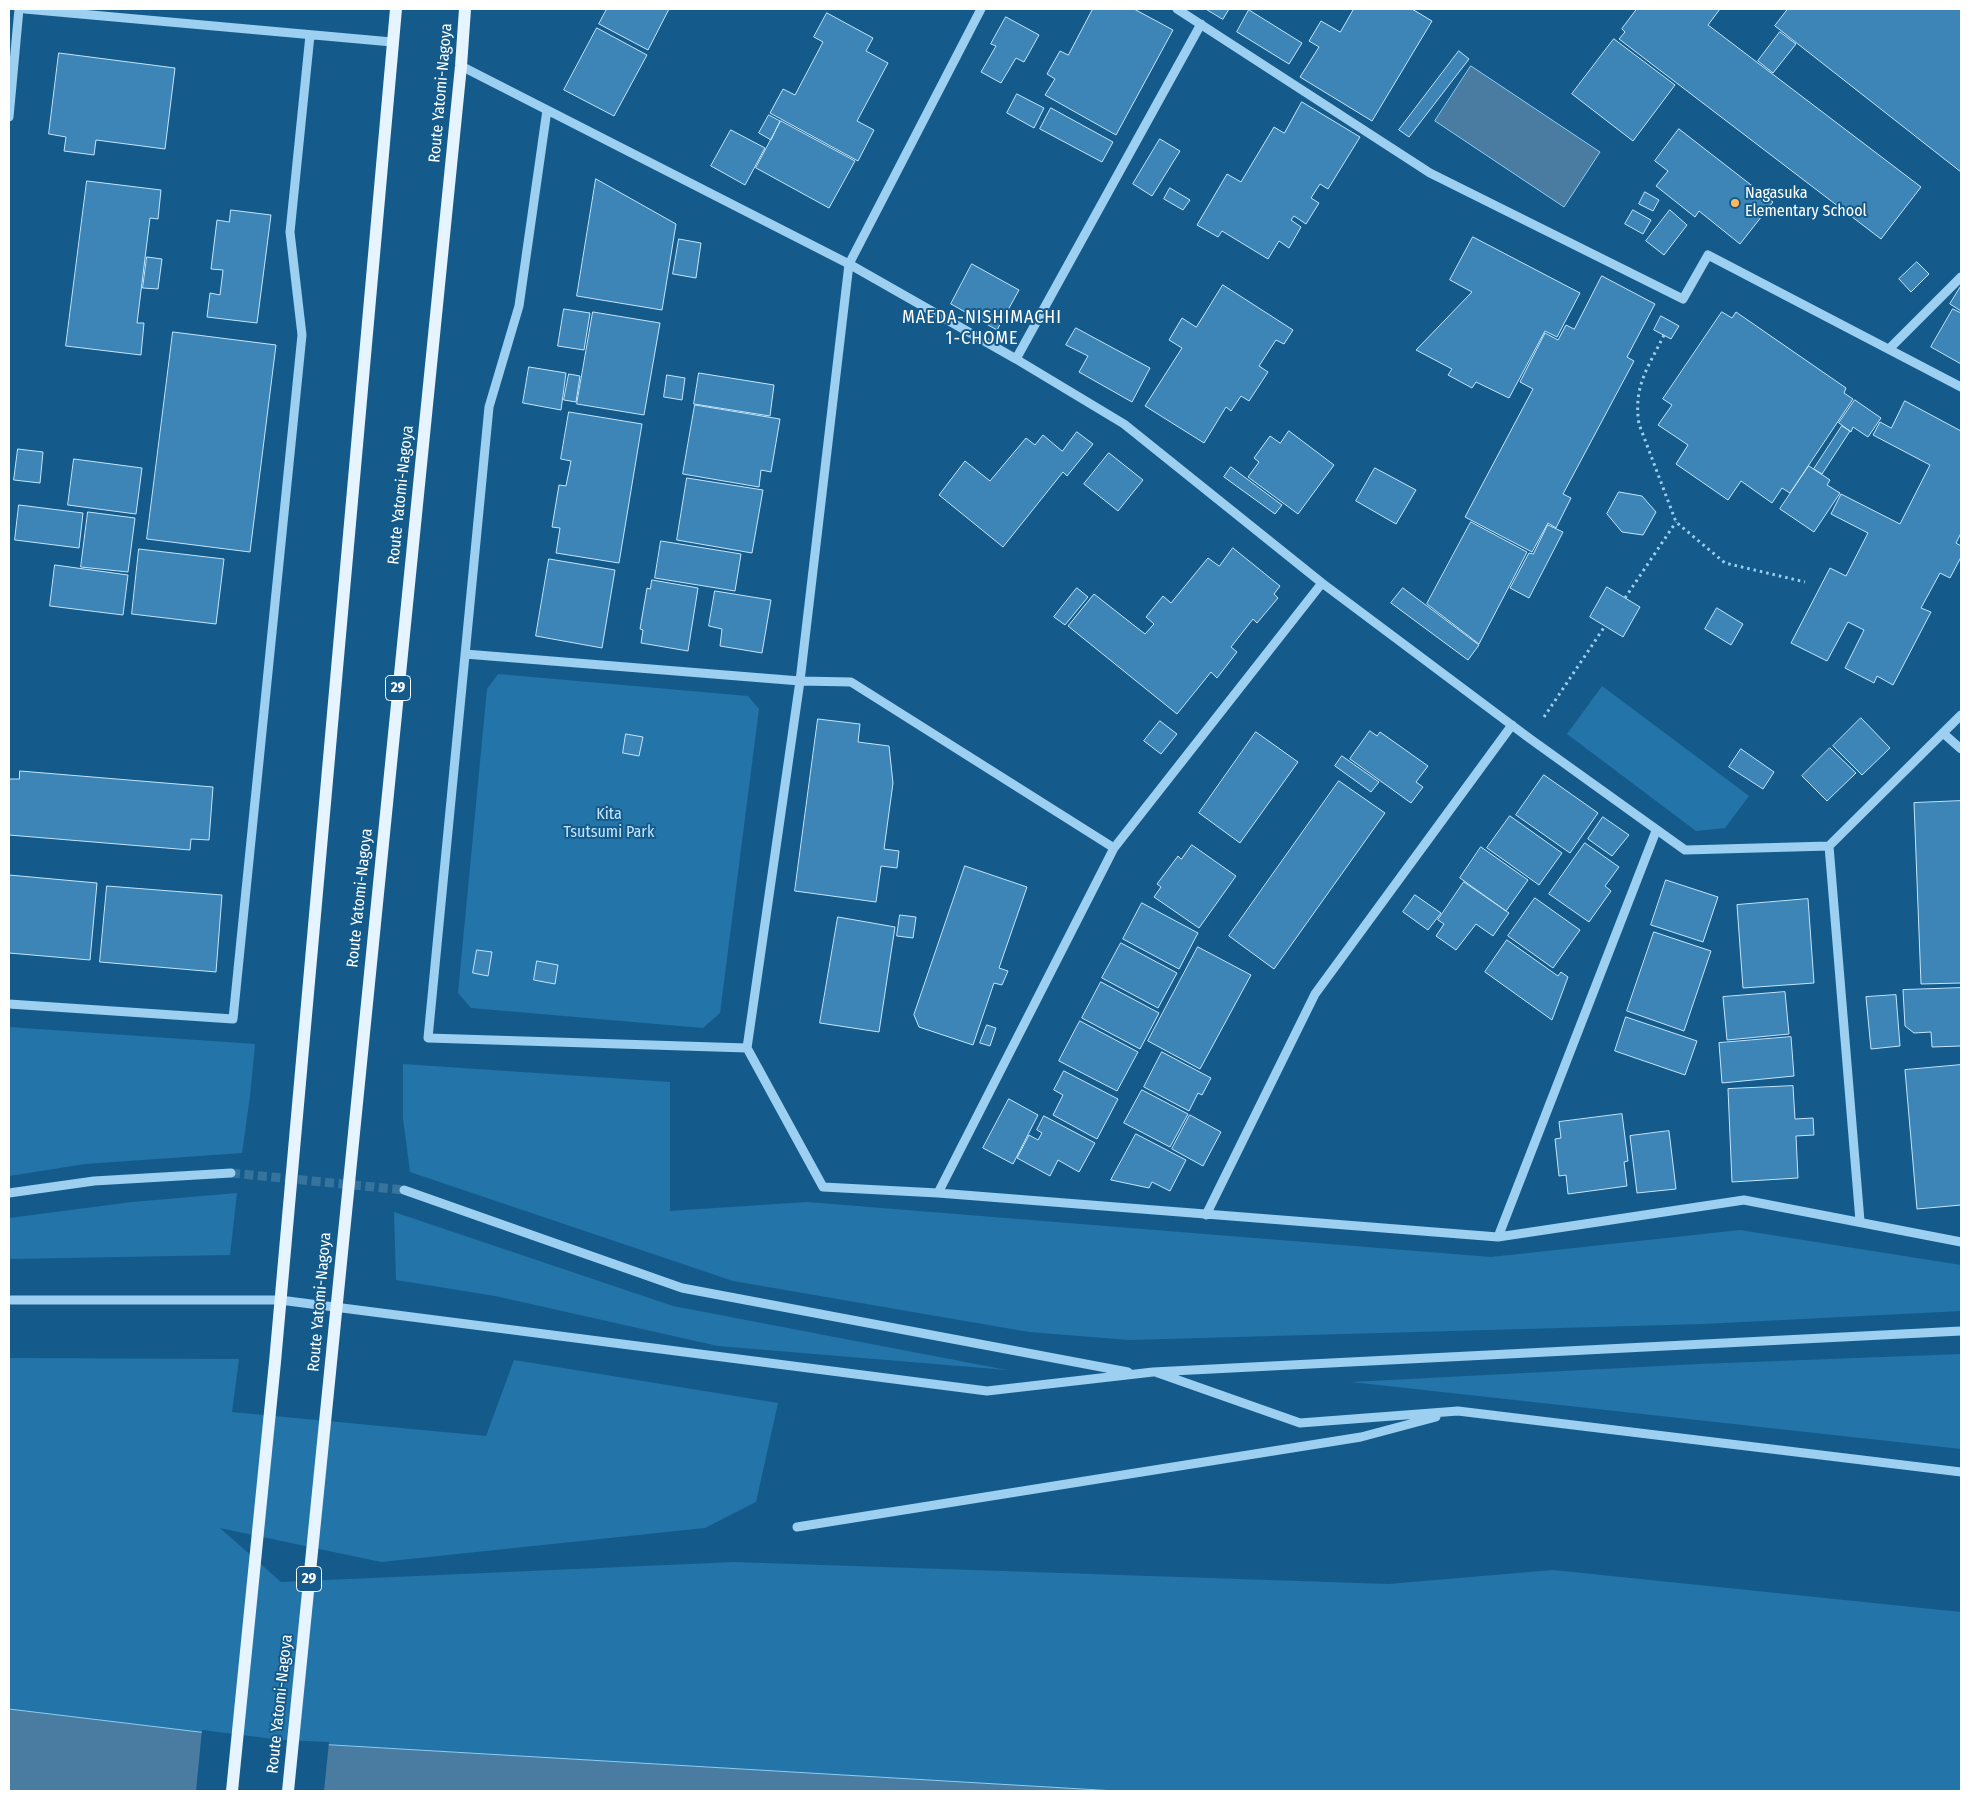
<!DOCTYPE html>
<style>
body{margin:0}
#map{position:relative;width:1970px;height:1800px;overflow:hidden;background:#145b8c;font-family:"Fira Sans Condensed",sans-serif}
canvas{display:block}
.frame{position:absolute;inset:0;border:10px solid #fff;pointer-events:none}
</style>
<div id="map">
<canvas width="1970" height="1800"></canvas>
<div class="frame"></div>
</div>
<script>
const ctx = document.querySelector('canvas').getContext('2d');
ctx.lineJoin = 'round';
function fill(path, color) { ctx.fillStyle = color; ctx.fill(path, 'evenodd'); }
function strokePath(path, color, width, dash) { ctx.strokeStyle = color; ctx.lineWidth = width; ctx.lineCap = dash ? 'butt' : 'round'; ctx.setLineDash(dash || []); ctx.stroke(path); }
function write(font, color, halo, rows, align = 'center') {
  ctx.font = font + ' "Fira Sans Condensed",sans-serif'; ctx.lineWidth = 4; ctx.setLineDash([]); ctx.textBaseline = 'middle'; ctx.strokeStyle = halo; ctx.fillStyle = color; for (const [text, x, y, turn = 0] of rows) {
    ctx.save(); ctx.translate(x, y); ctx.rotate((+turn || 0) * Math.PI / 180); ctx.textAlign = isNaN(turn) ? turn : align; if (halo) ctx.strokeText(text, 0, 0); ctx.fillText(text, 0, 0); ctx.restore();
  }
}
fill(new Path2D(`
 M498 674 748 696 759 709 720 1013 703 1028 471 1008 458 993 487 689Z
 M1602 686 1749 796 1725 828 1696 831 1567 734Z
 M9 1027 255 1044 250 1096 242 1153 85 1164 9 1176Z
 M403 1064 670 1082V1211L807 1202 1491 1257 1740 1230 1961 1265V1311L1703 1324 1129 1340 1029 1332 733 1281 410 1172 403 1118Z
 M237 1193 230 1255 9 1259V1218L132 1202Z
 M394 1212 673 1306 1007 1370 718 1346 495 1296 396 1280Z
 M1961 1354V1449L1351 1382 1699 1364Z
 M9 1358 239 1359 232 1412 486 1436 514 1360 778 1403 756 1502 705 1528 381 1562 220 1528 281 1582 734 1562 1388 1584 1553 1570 1961 1612V1791H1116L282 1742 9 1709Z`), '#2374a9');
const water = new Path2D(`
 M1471 66 1600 152 1564 207 1435 121Z
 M9 1709 282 1742 1116 1791H9Z`);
fill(water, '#497ca0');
strokePath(water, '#8fcdf3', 1);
fill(new Path2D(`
 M202 1730 282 1740 329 1742 324 1791H196Z`), '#145b8c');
const building = new Path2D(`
 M607 9H669L648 50 599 24Z
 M1093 9H1134L1173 30 1116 135 1045 95 1055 79 1047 74 1060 51 1068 55Z
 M1206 9H1229L1223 19Z
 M1354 9H1412L1432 21 1372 121 1300 77 1319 47 1309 41 1321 21 1340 32Z
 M1637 9H1720L1708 25 1921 187 1881 239 1619 39 1625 32 1622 29Z
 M1788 9H1961V172L1775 26Z
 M1249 10 1302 43 1289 64 1237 32Z
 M827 13 873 38 866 51 888 63 857 121 874 130 858 161 770 113 783 89 795 95 823 42 814 37Z
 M1006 17 1039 35 1024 62 1016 58 1001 83 981 72 996 46 991 44Z
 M597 28 647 55 614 116 564 90Z
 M1780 32 1796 44 1773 73 1758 61Z
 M1614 39 1675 85 1633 141 1572 94Z
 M1459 51 1469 59 1409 137 1399 130Z
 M59 53 175 68 165 149 96 140 94 155 64 151 66 137 49 134Z
 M1017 94 1044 108 1034 128 1007 113Z
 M1302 102 1360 137 1328 189 1320 184 1311 198 1319 203 1306 224 1294 216 1291 220 1301 227 1289 248 1279 241 1268 259 1222 231 1218 237 1197 225 1227 174 1241 182 1274 127 1284 133Z
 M1051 108 1113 142 1102 162 1040 129Z
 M769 115 780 121 771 140 759 133Z
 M781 121 855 161 829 208 756 168Z
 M1679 129 1773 202 1740 244 1699 211 1695 217 1656 186 1668 171 1655 161Z
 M731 130 765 148 745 185 711 166Z
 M1160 139 1180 151 1152 196 1133 184Z
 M596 179 676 224 662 310 577 296Z
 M87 181 161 190 158 219 150 218 137 323H144L141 355 66 346Z
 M1170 188 1190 200 1183 210 1164 199Z
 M1645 192 1659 200 1653 211 1639 204Z
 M231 210 271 215 257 323 207 317 210 293 220 295 223 270 211 269 217 220 229 222Z
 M1633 210 1651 220 1643 234 1625 224Z
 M1670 210 1687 225 1664 255 1646 241Z
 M1473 237 1580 293 1557 337 1545 331 1509 398 1476 382 1472 388 1448 375 1452 369 1416 350 1472 292 1450 280Z
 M679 239 701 243 696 278 673 274Z
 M147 257 162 259 158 289 143 288Z
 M1917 262 1929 274 1911 292 1899 279Z
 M972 264 1019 290 997 330 951 304Z
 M1602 276 1655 304 1627 357 1634 361 1563 494 1571 498 1556 528 1548 523 1532 552 1465 517 1533 389 1520 382 1545 333 1558 340 1566 325 1574 329Z
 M1223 285 1293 330 1284 344 1276 340 1259 366 1268 372 1249 401 1241 396 1231 411 1226 407 1204 443 1145 406 1182 348 1169 340 1182 318 1196 327Z
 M1961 286V311L1950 304Z
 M564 309 590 313 584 350 558 346Z
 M1953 309 1961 313V364L1931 347Z
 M593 312 660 323 644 415 577 404Z
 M1722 312 1732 318 1736 312 1846 388 1844 393 1853 399 1790 493 1782 488 1772 503 1741 481 1728 500 1676 464 1688 445 1658 425 1672 405 1663 399Z
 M1661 316 1679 326 1671 339 1654 330Z
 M1076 328 1150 368 1132 402 1079 372 1088 356 1066 345Z
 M173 332 276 345 250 552 147 539Z
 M529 367 566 373 561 410 523 403Z
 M699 373 774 385 770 416 694 404Z
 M569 374 580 376 576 402 564 400Z
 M667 375 685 378 682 400 664 397Z
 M1855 400 1881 418 1868 437 1853 427 1851 432 1839 423Z
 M1905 401 1961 431V533L1956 543 1961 546V557L1950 578 1940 573 1921 608 1931 612 1893 685 1877 676 1874 683 1845 668 1864 630 1848 622 1827 661 1791 643 1830 568 1846 576 1868 533 1831 514 1841 494 1900 524 1930 465 1873 435 1880 422 1891 428Z
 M695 405 780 419 771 472 761 470 759 487 683 474Z
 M569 412 642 424 619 563 556 553 560 528 552 527 559 485 566 486 571 461 561 459Z
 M1842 426 1850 431 1822 474 1814 469Z
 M1289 431 1334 465 1298 514 1248 477 1259 462 1254 458 1270 436 1280 443Z
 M1077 432 1093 444 1067 476 1063 472 1003 547 939 495 965 461 990 481 1026 438 1035 445 1043 435 1062 451Z
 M18 449 43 452 40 483 14 480Z
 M1109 453 1143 480 1118 511 1084 484Z
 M74 459 142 468 136 514 68 505Z
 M1809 466 1830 480 1827 485 1840 493 1814 532 1780 509Z
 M1231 467 1282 505 1275 514 1224 477Z
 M1375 468 1416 490 1396 524 1356 501Z
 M687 478 763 490 752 553 677 540Z
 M1619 492 1642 496 1656 512 1643 535 1622 532 1607 514Z
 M19 505 83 513 79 548 15 540Z
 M88 512 135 518 128 572 81 567Z
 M1471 522 1527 552 1479 644 1427 604Z
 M1548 525 1563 532 1529 598 1510 588 1529 553 1533 554Z
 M661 541 741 554 735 591 655 578Z
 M1233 548 1280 586 1274 594 1278 598 1257 623 1253 619 1231 647 1237 652 1217 678 1211 672 1177 714 1068 626 1094 594 1145 634 1154 624 1146 617 1163 596 1171 603 1208 558 1219 566Z
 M139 549 224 559 216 624 132 614Z
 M549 559 615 570 602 648 536 636Z
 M55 565 128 575 123 615 50 606Z
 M652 580 698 588 688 651 641 643 643 630 640 629 647 588 650 589Z
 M1607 587 1640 607 1623 637 1590 617Z
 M1077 588 1088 597 1065 625 1054 617Z
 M1403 588 1479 645 1468 660 1391 603Z
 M715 591 771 600 762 653 720 646 722 629 709 626Z
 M1717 608 1743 624 1731 645 1705 629Z
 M1861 718 1890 748 1862 775 1833 746Z
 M818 719 860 724 858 742 889 746 893 783 884 849 899 851 897 868 881 866 876 902 795 891Z
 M1160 721 1177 734 1161 754 1144 741Z
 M1370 731 1377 736 1380 732 1428 766 1416 782 1423 787 1411 803 1350 759Z
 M1256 732 1298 762 1240 843 1199 813Z
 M626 734 643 737 639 756 623 753Z
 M1830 748 1856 773 1827 801 1802 776Z
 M1741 749 1774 772 1763 789 1729 767Z
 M1342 756 1379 782 1371 792 1335 766Z
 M20 771 213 787 209 840 191 839 190 850 9 835V779H19Z
 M1544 775 1598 813 1570 853 1516 815Z
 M1339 781 1385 813 1274 969 1229 936Z
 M1961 801V983L1921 984 1914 803Z
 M1510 816 1562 853 1539 885 1487 848Z
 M1603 817 1629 835 1612 856 1588 839Z
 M1585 843 1619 867 1605 886 1611 891 1589 922 1549 894Z
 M1192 845 1236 876 1199 928 1154 897 1161 887 1157 884 1178 856 1181 859Z
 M1481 847 1528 880 1506 911 1460 878Z
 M965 866 1027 887 999 968 1008 971 1002 985 994 983 973 1045 919 1027 914 1015Z
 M9 875 97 883 90 960 9 953Z
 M1666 880 1718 897 1703 942 1651 925Z
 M1464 882 1509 913 1493 936 1476 924 1456 950 1436 936 1444 924 1438 920Z
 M107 886 222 895 216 972 100 962Z
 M1415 895 1441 913 1428 930 1403 912Z
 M1535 898 1580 930 1553 968 1508 936Z
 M1808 899 1814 983 1743 988 1737 905Z
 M1142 903 1198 933 1179 969 1123 939Z
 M900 915 916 917 913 938 897 936Z
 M838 917 895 927 879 1032 820 1023Z
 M1654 932 1711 951 1684 1031 1627 1011Z
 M1507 940 1558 976 1561 972 1568 977 1552 1020 1485 972Z
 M1121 943 1177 973 1158 1008 1102 978Z
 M1198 947 1251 975 1200 1069 1148 1041Z
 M477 950 492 952 488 976 473 973Z
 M537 961 558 965 555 984 534 980Z
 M1101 982 1159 1013 1140 1049 1082 1018Z
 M1961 988V1046L1932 1047 1931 1032 1914 1033 1905 1026 1903 990Z
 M1785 992 1789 1034 1727 1040 1723 997Z
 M1896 995 1900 1046 1871 1049 1866 997Z
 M1626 1017 1697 1041 1685 1075 1615 1051Z
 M1080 1021 1138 1052 1117 1091 1059 1061Z
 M987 1025 996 1028 990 1046 980 1043Z
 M1791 1037 1794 1076 1722 1083 1719 1043Z
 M1162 1052 1211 1078 1202 1095 1198 1093 1189 1111 1144 1087Z
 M1961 1065V1205L1917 1209 1905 1070Z
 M1064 1071 1118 1099 1097 1139 1053 1115 1063 1095 1054 1090Z
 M1793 1086 1795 1119 1813 1118 1814 1135 1796 1136 1798 1178 1732 1182 1728 1089Z
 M1142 1090 1188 1114 1170 1147 1124 1123Z
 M1009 1099 1038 1115 1013 1164 983 1148Z
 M1622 1114 1628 1161 1624 1162 1627 1186 1568 1194 1566 1175 1559 1176 1555 1139 1561 1138 1559 1122Z
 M1190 1115 1221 1132 1203 1166 1172 1149Z
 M1044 1116 1095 1143 1079 1172 1058 1160 1050 1176 1017 1158 1029 1135 1038 1140 1042 1133 1037 1130Z
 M1669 1131 1676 1189 1637 1193 1630 1136Z
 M1136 1134 1186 1160 1170 1191 1152 1182 1149 1188 1111 1180Z`);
fill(building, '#3d85b6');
strokePath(building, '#c4e5fc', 1);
strokePath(new Path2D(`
 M231 1173 404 1190`), '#37749d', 9, [9, 4.5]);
strokePath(new Path2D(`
 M1664 335C1648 368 1633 386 1639 424L1676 522 1725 563 1805 582
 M1625 598 1676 522
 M1544 717 1605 626`), '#9dcff0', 3, [2.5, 4]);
strokePath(new Path2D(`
 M25 9 392 42
 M981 9 849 264 800 681 747 1048 823 1187 938 1193 1498 1237 1744 1200 1961 1242
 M1177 9 1430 173 1683 299 1708 255 1961 387
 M461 66 849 264 1016 359 1124 424 1322 583 1529 738 1685 850 1829 846 1961 715
 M547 110 519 306 489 407 428 1038 747 1048
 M9 117 19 9
 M1889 349 1961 277
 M1016 359 1201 24
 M465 654 800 681 851 682 1114 848
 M1943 733 1961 749
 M1829 846 1860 1221
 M9 1004 233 1019 302 335 290 232 310 35
 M404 1190 682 1288 1128 1372
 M9 1193 94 1181 231 1173
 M938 1193 1114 848 1322 583
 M1206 1215 1315 994 1512 725
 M1498 1237 1656 831
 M9 1300H280L987 1391 1153 1372 1961 1331
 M1158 1373 1300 1423 1458 1411 1961 1472
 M797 1527 1361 1437 1436 1417`), '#9dcff0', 9);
strokePath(new Path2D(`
 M232 1791 275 1362 396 9
 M288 1791 461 66 465 9`), '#e6f4ff', 12);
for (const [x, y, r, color] of [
 [1735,203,5,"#ffb85c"]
]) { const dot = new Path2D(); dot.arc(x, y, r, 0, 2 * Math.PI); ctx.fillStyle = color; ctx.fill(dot); strokePath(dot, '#145b8c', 2); }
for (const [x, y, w] of [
 [398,688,25],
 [309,1579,25]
]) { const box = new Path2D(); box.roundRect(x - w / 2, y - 12.5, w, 25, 4); ctx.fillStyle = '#145b8c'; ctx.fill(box); strokePath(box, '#fff', 1); }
write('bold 15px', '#fff', null, [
 ["29",398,688],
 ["29",309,1579]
]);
write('16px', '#fff', '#145b8c', [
 ["Route Yatomi-Nagoya",441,93,-85],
 ["Route Yatomi-Nagoya",401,495,-84],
 ["Route Yatomi-Nagoya",360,898,-84],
 ["Route Yatomi-Nagoya",320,1302,-85],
 ["Route Yatomi-Nagoya",280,1704,-84]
]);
write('16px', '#fff', '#145b8c', [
 ["Nagasuka",1745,194],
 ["Elementary School",1745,212]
], 'left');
write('16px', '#c4e5fc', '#145b8c', [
 ["Kita",609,815],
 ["Tsutsumi Park",609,833]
]);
ctx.letterSpacing = '1px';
write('18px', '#fff', '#145b8c', [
 ["MAEDA-NISHIMACHI",982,318],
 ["1-CHOME",982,339]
]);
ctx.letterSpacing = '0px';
</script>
